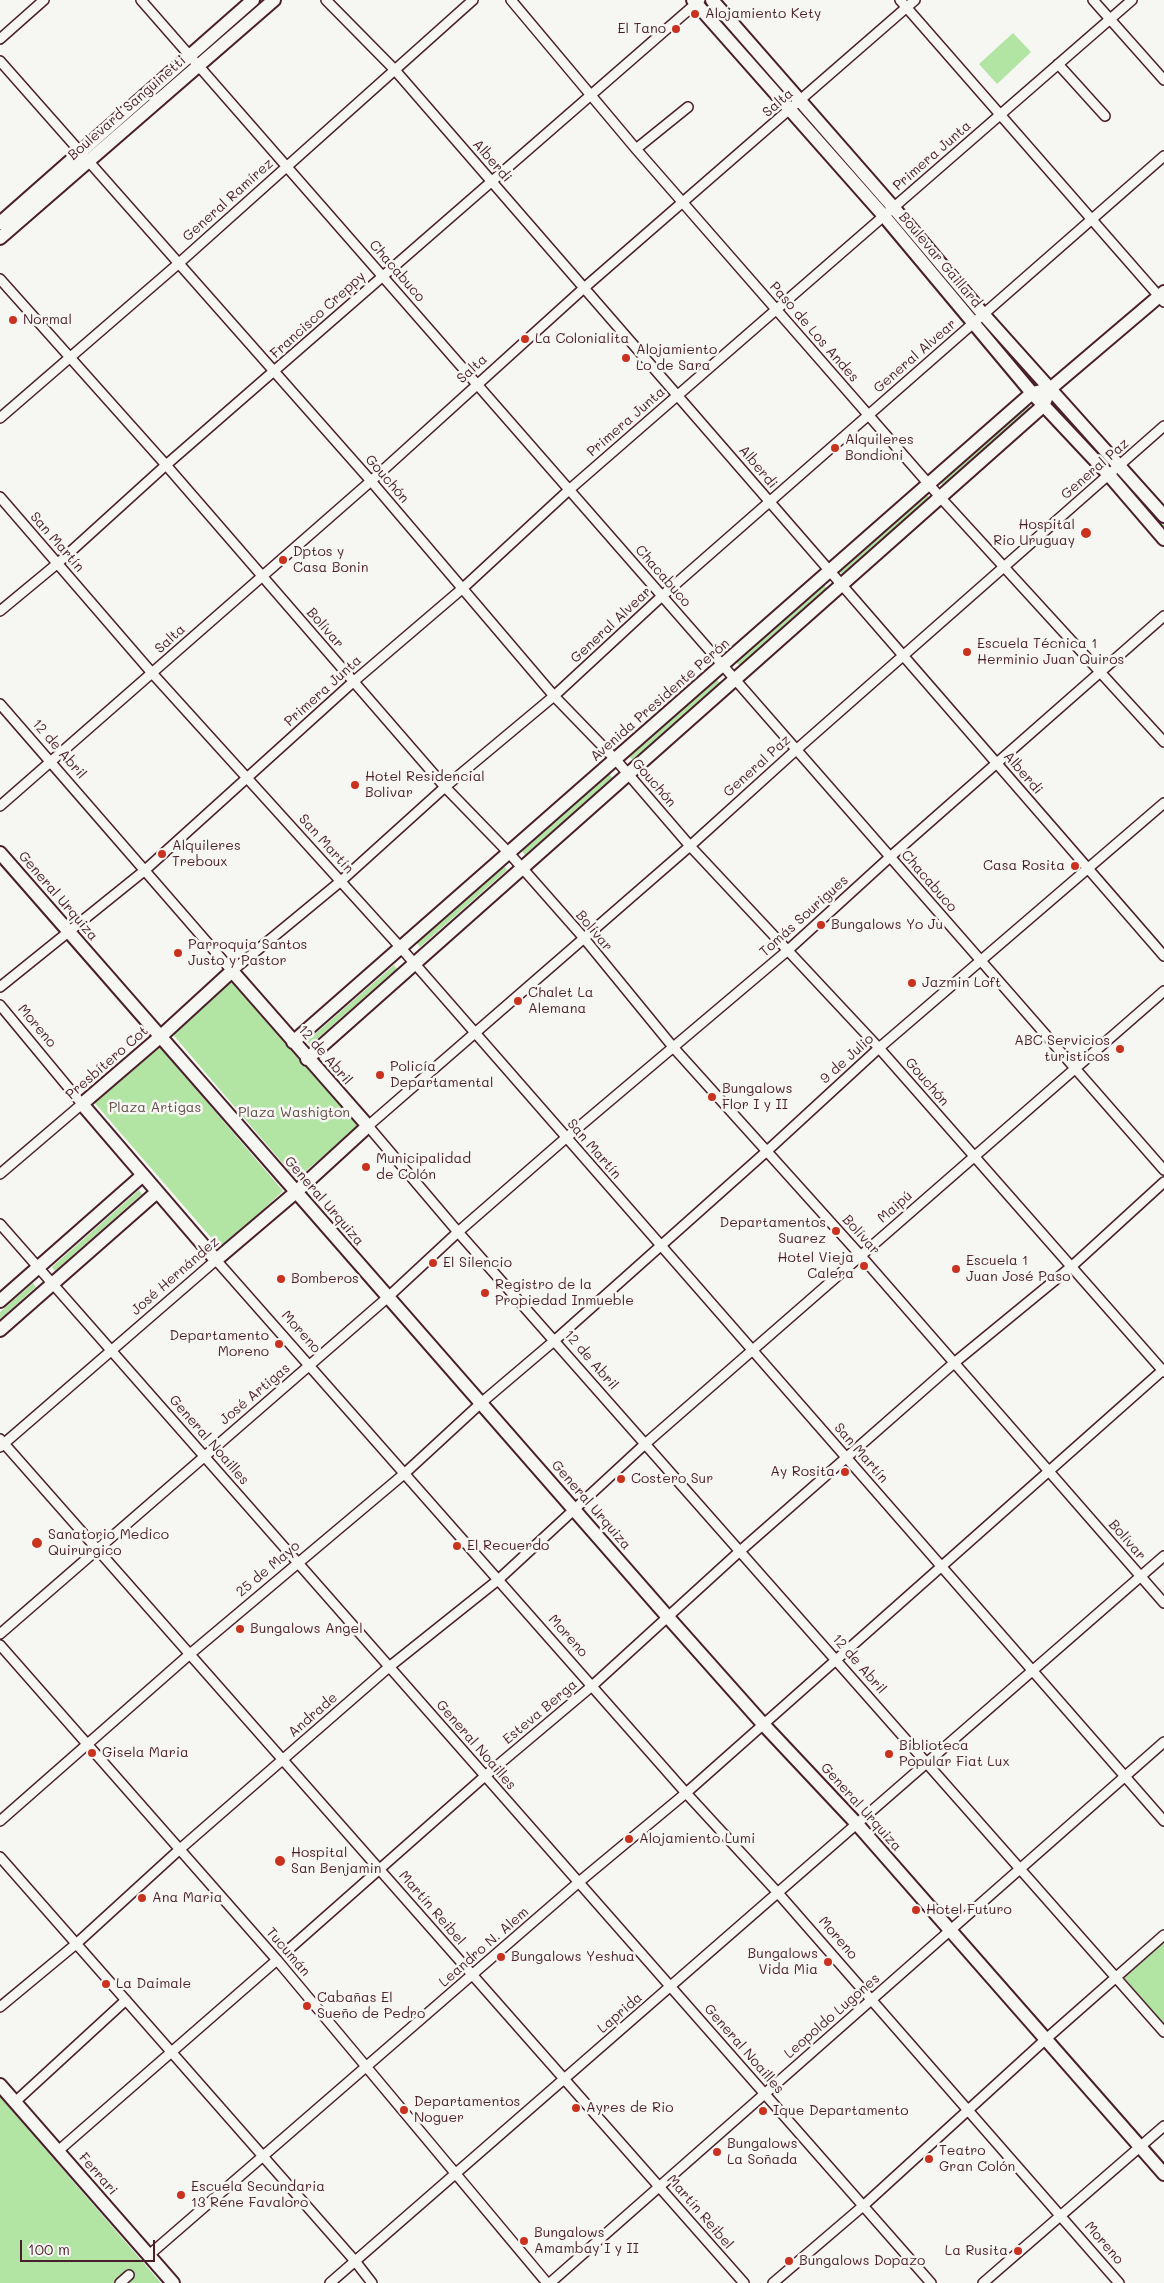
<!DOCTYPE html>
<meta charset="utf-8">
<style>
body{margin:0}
#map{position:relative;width:1164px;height:2283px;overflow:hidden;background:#f6f6f2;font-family:Mali,sans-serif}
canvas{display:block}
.scale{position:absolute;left:20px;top:2240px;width:135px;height:22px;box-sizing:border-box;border:2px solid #4a1f2b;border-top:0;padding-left:6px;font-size:15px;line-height:18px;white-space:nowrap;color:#4a1f2b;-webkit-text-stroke:4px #f6f6f2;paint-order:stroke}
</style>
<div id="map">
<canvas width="1164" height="2283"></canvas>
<div class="scale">100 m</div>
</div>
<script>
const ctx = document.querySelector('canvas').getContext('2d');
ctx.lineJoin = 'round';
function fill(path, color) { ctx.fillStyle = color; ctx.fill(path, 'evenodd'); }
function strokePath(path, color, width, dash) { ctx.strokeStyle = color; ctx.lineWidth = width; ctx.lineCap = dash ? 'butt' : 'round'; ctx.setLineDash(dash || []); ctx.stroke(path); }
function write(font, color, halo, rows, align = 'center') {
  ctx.font = font + ' Mali,sans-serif'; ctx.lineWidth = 5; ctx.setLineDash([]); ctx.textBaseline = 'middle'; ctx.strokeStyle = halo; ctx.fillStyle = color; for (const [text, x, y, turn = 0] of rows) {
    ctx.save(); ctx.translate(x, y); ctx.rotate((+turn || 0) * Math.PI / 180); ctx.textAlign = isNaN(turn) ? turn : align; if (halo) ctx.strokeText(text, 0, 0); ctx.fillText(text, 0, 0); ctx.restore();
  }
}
fill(new Path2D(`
 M712 5 792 96 786 101 706 10Z
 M1013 33 1031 52 997 84 979 64Z
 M987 325 1034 379 1029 384 981 330Z
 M1027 405 1031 409 944 486 940 482Z
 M1061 407 1109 460 1104 465 1055 412Z
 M1123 477 1164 524V535L1117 482Z
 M927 495 930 499 843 576 840 572Z
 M824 585 827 589 740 666 736 662Z
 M716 679 720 683 633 760 629 756Z
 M609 774 613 778 525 855 522 851Z
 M504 866 507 870 420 947 417 943Z
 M394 965 397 969 310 1045 307 1041Z
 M230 980 361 1125 296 1179 170 1031Z
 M158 1045 283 1191 221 1249 93 1101Z
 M139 1190 142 1194 55 1271 52 1267Z
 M33 1283 36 1287 0 1319V1312Z
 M1164 1942V2024L1124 1978Z
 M0 2097 161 2283H0Z`), '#b2e4a4');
const street = new Path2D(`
 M141 0 1164 1170
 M326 0 394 69 1164 956
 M511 0 636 149 940 497 1164 742
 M900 0 1164 302
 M1093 0 1164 80
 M0 39 44 0
 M0 61 371 481 554 696 616 760 690 846 879 1048 1164 1372
 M1058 64 1105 116
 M636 149 688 107
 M0 279 166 465 445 787 509 853 583 937 673 1047 861 1256 1164 1603
 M0 418 178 264 473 0
 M1164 426 796 750 690 846 368 1126 458 1232 1164 2032
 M0 497 152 673 401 948 1164 1821
 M0 611 58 563 166 465 700 0
 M0 704 232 971 341 881 445 787 554 696 662 596 1164 156
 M0 806 371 481 584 288 915 0
 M0 987 144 871 353 682 463 588 570 489 1132 0
 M0 1005 82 1104 0 1174
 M0 1224 931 2283
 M0 1439 744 2283
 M0 1447 216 1260 686 1793 778 1893 1119 2283
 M0 1634 387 1298 458 1232 567 1137 787 951 890 857 1164 616
 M0 1645 277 1960 547 2283
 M0 1821 190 1654 404 1474 481 1403 554 1341 767 1151 879 1048 1164 803
 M0 1857 355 2261 372 2283
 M288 1950 485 1776 592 1686 740 1551 954 1363 1071 1267 1164 1182
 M0 2007 76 1944 180 1849 389 1667 498 1580 645 1444 1164 991
 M15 2102 126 2000
 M58 2151 277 1960
 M149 2255 579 1882 686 1793 1164 1369
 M120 2283 129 2275
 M330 2283 1164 1556
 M550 2283 1164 1742
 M773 2283 863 2206 1046 2039 1164 1935
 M983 2283 1164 2126`);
const secondary = new Path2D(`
 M693 0 884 216 1032 393 1109 475 1164 539
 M712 0 893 207 983 314 1164 516
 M0 223 253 0
 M0 238 274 0
 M0 853 667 1616 763 1724 857 1824 1164 2174
 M232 971 368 1126 296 1192 216 1260 82 1104 160 1037Z
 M293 1042 1032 393 1050 389
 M307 1059 1043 406 1050 389 1164 292
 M0 1301 143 1175
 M0 1330 157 1192
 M0 2085 173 2283`);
strokePath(street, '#4a1f2b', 12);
strokePath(secondary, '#4a1f2b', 16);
strokePath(street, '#f6f6f2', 9);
strokePath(secondary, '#f6f6f2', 12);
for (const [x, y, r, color] of [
 [695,14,5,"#c8321e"],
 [676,29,5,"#c8321e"],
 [13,320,5,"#c8321e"],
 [525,339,5,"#c8321e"],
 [626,358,5,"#c8321e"],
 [835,448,5,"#c8321e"],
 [1086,533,6,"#c8321e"],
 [283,560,5,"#c8321e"],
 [967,652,5,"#c8321e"],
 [355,785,5,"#c8321e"],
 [162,854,5,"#c8321e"],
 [1075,866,5,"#c8321e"],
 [821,925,5,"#c8321e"],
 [178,953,5,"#c8321e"],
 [912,983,5,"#c8321e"],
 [518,1001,5,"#c8321e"],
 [1120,1049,5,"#c8321e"],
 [380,1075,5,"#c8321e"],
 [712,1097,5,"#c8321e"],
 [366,1167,5,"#c8321e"],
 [836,1231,5,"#c8321e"],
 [433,1263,5,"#c8321e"],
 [864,1266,5,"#c8321e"],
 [956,1269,5,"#c8321e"],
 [281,1279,5,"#c8321e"],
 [485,1293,5,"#c8321e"],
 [279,1344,5,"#c8321e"],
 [845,1472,5,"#c8321e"],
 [621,1479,5,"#c8321e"],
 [37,1543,6,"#c8321e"],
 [457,1546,5,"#c8321e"],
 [240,1629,5,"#c8321e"],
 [92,1753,5,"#c8321e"],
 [889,1754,5,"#c8321e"],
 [629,1839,5,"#c8321e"],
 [280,1861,6,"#c8321e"],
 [142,1898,5,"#c8321e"],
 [916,1910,5,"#c8321e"],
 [501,1957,5,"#c8321e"],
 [828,1962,5,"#c8321e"],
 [106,1984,5,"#c8321e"],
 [307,2006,5,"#c8321e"],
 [576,2108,5,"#c8321e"],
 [404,2110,5,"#c8321e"],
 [763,2111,5,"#c8321e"],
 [717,2152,5,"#c8321e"],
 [929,2159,5,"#c8321e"],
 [181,2195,5,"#c8321e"],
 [524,2241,5,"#c8321e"],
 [1018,2251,5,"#c8321e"],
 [789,2261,5,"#c8321e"]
]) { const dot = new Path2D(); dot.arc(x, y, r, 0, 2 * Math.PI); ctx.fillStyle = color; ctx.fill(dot); strokePath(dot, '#f6f6f2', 2); }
write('14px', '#4a1f2b', '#f6f6f2', [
 ["Alojamiento Kety",705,14],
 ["El Tano",666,29,"right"],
 ["Normal",23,320],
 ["La Colonialita",535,339],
 ["Alojamiento",636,350],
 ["Lo de Sara",636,366],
 ["Alquileres",845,440],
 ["Bondioni",845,456],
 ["Hospital",1075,525,"right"],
 ["Rio Uruguay",1075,541,"right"],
 ["Dptos y",293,552],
 ["Casa Bonin",293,568],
 ["Escuela Técnica 1",977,644],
 ["Herminio Juan Quiros",977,660],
 ["Hotel Residencial",365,777],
 ["Bolivar",365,793],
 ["Alquileres",172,846],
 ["Treboux",172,862],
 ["Casa Rosita",1065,866,"right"],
 ["Bungalows Yo Ju",831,925],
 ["Parroquia Santos",188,945],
 ["Justo y Pastor",188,961],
 ["Jazmin Loft",922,983],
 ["Chalet La",528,993],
 ["Alemana",528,1009],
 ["ABC Servicios",1110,1041,"right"],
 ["turisticos",1110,1057,"right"],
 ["Policía",390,1067],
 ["Departamental",390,1083],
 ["Bungalows",722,1089],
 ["Flor I y II",722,1105],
 ["Municipalidad",376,1159],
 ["de Colón",376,1175],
 ["Departamentos",826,1223,"right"],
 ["Suarez",826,1239,"right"],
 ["Hotel Vieja",854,1258,"right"],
 ["Calera",854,1274,"right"],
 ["Escuela 1",966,1261],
 ["Juan José Paso",966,1277],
 ["El Silencio",443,1263],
 ["Bomberos",291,1279],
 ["Registro de la",495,1285],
 ["Propiedad Inmueble",495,1301],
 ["Departamento",269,1336,"right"],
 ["Moreno",269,1352,"right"],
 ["Ay Rosita",835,1472,"right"],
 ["Costero Sur",631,1479],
 ["Sanatorio Medico",48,1535],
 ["Quirurgico",48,1551],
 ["El Recuerdo",467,1546],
 ["Bungalows Angel",250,1629],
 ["Biblioteca",899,1746],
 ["Popular Fiat Lux",899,1762],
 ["Gisela Maria",102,1753],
 ["Alojamiento Lumi",639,1839],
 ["Hospital",291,1853],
 ["San Benjamin",291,1869],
 ["Ana Maria",152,1898],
 ["Hotel Futuro",926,1910],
 ["Bungalows",818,1954,"right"],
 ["Vida Mia",818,1970,"right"],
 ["Bungalows Yeshua",511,1957],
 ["La Daimale",116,1984],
 ["Cabañas El",317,1998],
 ["Sueño de Pedro",317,2014],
 ["Departamentos",414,2102],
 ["Noguer",414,2118],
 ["Ayres de Rio",586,2108],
 ["Ique Departamento",773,2111],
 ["Bungalows",727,2144],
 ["La Soñada",727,2160],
 ["Teatro",939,2151],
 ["Gran Colón",939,2167],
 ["Escuela Secundaria",191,2187],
 ["13 Rene Favaloro",191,2203],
 ["Bungalows",534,2233],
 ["Amambay I y II",534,2249],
 ["La Rusita",1008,2251,"right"],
 ["Bungalows Dopazo",799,2261]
], 'left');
write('14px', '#4a1f2b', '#f6f6f2', [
 ["Salta",778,103,-41],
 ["Boulevard Sanguinetti",127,108,-41],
 ["Primera Junta",932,156,-41],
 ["Alberdi",492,161,49],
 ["General Ramírez",228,200,-42],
 ["Boulevar Gaillard",940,260,50],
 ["Chacabuco",397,271,49],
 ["Francisco Creppy",318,315,-42],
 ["Paso de Los Andes",814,332,49],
 ["General Alvear",915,356,-41],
 ["Salta",472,369,-42],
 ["Primera Junta",626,422,-41],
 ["Alberdi",758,467,50],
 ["General Paz",1095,469,-41],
 ["Gouchón",387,479,49],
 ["San Martín",57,542,49],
 ["Chacabuco",663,576,49],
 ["General Alvear",611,625,-43],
 ["Bolívar",325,628,49],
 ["Salta",170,639,-42],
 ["Primera Junta",323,691,-42],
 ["Avenida Presidente Perón",660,700,-41],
 ["12 de Abril",59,749,49],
 ["General Paz",757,766,-42],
 ["Alberdi",1023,773,49],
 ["Gouchón",654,783,49],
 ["San Martín",326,844,48],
 ["Chacabuco",929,881,49],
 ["General Urquiza",58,896,49],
 ["Tomás Sourigues",804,916,-42],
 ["Bolívar",594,931,50],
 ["Moreno",37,1026,50],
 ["12 de Abril",325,1055,49],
 ["9 de Julio",847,1059,-42],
 ["Presbítero Cot",107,1063,-41],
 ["Gouchón",927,1082,49],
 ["San Martín",594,1149,49],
 ["General Urquiza",324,1201,49],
 ["Maipú",895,1207,-41],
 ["Bolívar",861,1235,48],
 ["José Hernández",175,1276,-41],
 ["Moreno",301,1332,48],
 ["12 de Abril",591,1360,49],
 ["José Artigas",255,1394,-40],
 ["General Noailles",209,1440,49],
 ["San Martín",861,1453,49],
 ["General Urquiza",591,1505,49],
 ["Bolívar",1127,1540,49],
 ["25 de Mayo",268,1569,-40],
 ["Moreno",568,1636,48],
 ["12 de Abril",859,1664,49],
 ["Esteva Berga",540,1712,-40],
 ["Andrade",313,1715,-41],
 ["General Noailles",476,1745,49],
 ["General Urquiza",861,1807,48],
 ["Martín Reibel",432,1908,49],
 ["Moreno",838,1938,49],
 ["Leandro N. Alem",484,1947,-41],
 ["Tucumán",288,1952,49],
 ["Laprida",620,2013,-41],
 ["Leopoldo Lugones",832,2016,-41],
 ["General Noailles",744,2049,49],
 ["Ferrari",98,2174,49],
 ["Martín Reibel",700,2212,49],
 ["Moreno",1104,2243,49]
]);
write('14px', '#645049', '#f6f6f2', [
 ["Plaza Artigas",155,1108],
 ["Plaza Washigton",294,1113]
]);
</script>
